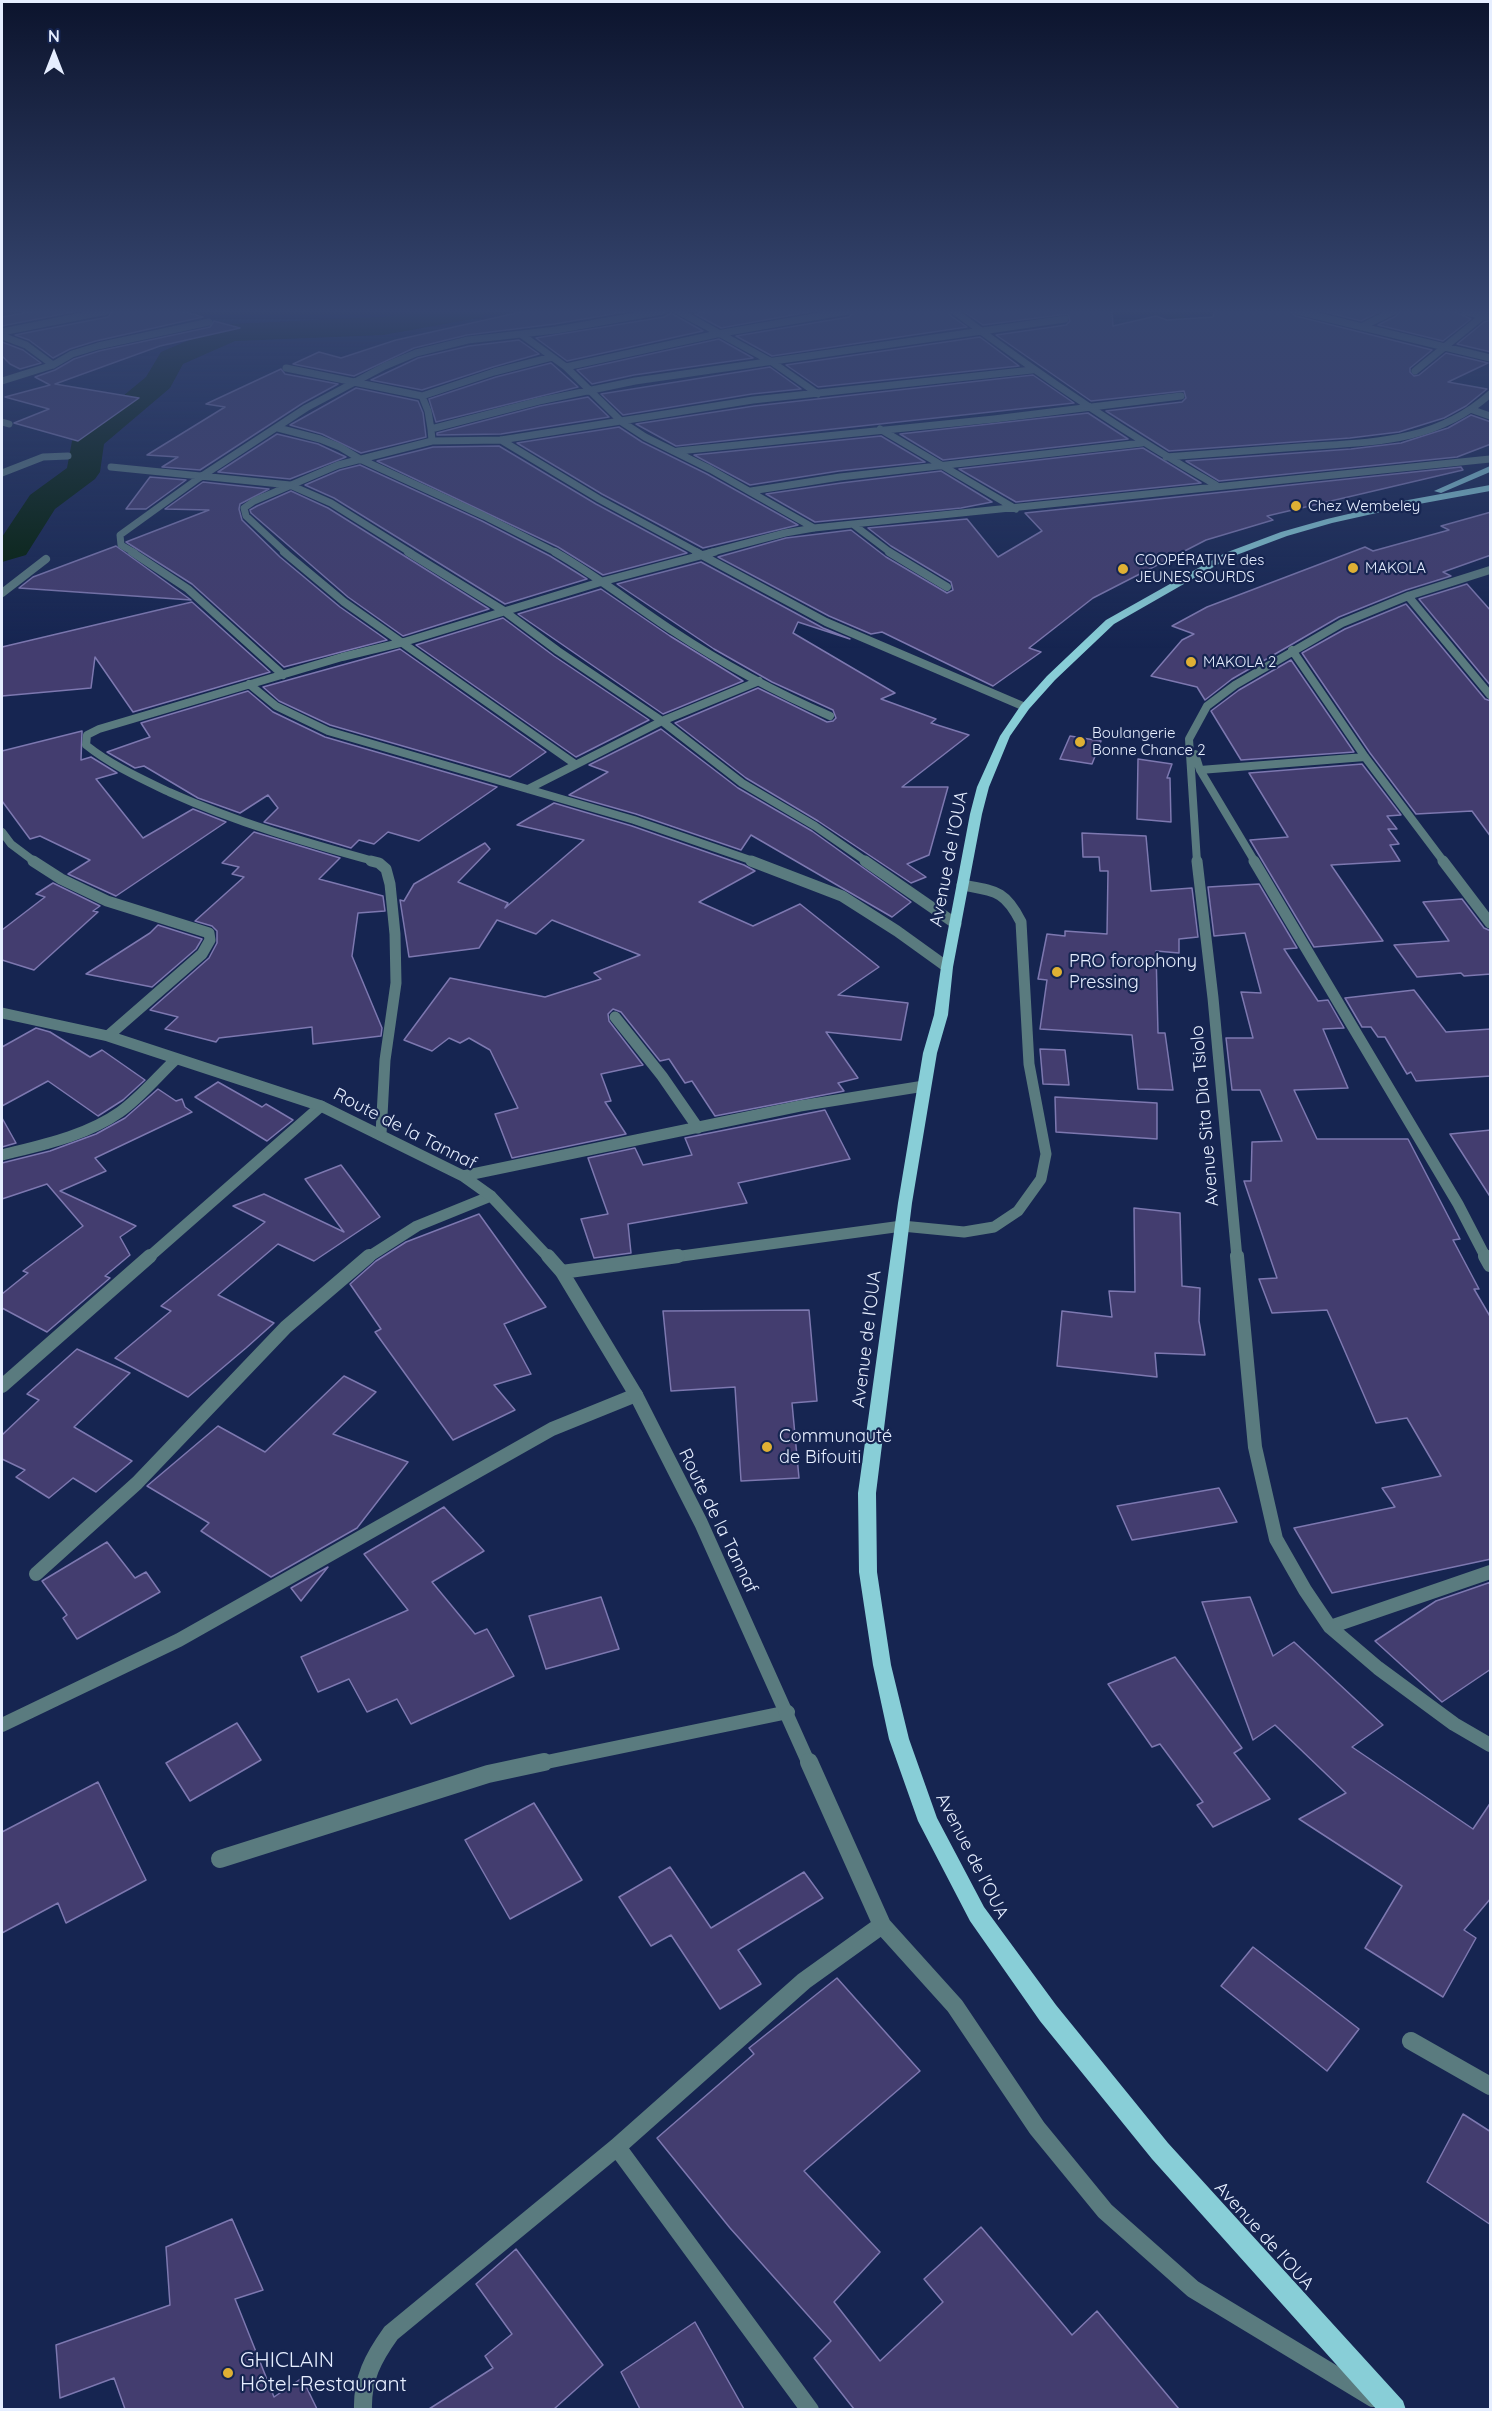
<!DOCTYPE html>
<meta charset="utf-8">
<style>
body{margin:0}
#map{position:relative;width:1492px;height:2411px;overflow:hidden;background:#162551;font-family:Quicksand,sans-serif}
canvas{display:block}
.frame{position:absolute;inset:0;border:3px solid #e6eeff;pointer-events:none}
.north{position:absolute;left:24px;top:24px;width:60px;height:60px;-webkit-text-stroke:4px #162551;paint-order:stroke;rotate:0deg;font-size:16px;font-weight:700;line-height:24px;text-align:center;color:#e6eeff}
.north::after{content:'';display:block;margin:auto;width:21px;height:27px;background:#e6eeff;clip-path:polygon(50% 0,100% 100%,50% 72%,0 100%)}
</style>
<div id="map">
<canvas width="1492" height="2411"></canvas>
<div class="frame"></div>
<div class="north">N</div>
</div>
<script>
const ctx = document.querySelector('canvas').getContext('2d');
ctx.lineJoin = 'round';
function strokePath(path, color, width, dash) { ctx.strokeStyle = color; ctx.lineWidth = width; ctx.lineCap = dash ? 'butt' : 'round'; ctx.setLineDash(dash || []); ctx.stroke(path); }
function fill(path, color) { ctx.fillStyle = color; ctx.fill(path, 'evenodd'); }
function write(font, color, halo, rows, align = 'center') {
  ctx.font = font + ' Quicksand,sans-serif'; ctx.lineWidth = 4.5; ctx.setLineDash([]); ctx.textBaseline = 'middle'; ctx.strokeStyle = halo; ctx.fillStyle = color; for (const [text, x, y, turn = 0] of rows) {
    ctx.save(); ctx.translate(x, y); ctx.rotate((+turn || 0) * Math.PI / 180); ctx.textAlign = isNaN(turn) ? turn : align; if (halo) ctx.strokeText(text, 0, 0); ctx.fillText(text, 0, 0); ctx.restore();
  }
}
strokePath(new Path2D(`
 M1160 311 1192 322`), '#001e04', 5);
fill(new Path2D(`
 M422 311H486L482 317 472 319 383 335 235 341 183 364 170 388 104 444 100 472 95 479 55 509 26 555 2 562V537L30 495 67 468 72 441 77 434 146 377 161 352 220 327 230 324 383 317Z`), '#001e04');
const building = new Path2D(`
 M34 311H78L2 326V317Z
 M113 311H182L203 317 96 341 70 349 53 358 29 340 15 335 108 317Z
 M525 311H630L555 324 467 335 414 348 354 376 293 364 319 352 341 358 396 340Z
 M707 311H815L721 328 695 314Z
 M854 311H948L951 316 967 327 772 356 736 336 849 317Z
 M963 311H1112L1113 326 1156 316 1167 320 1213 317 1214 311H1291L1296 316 1432 350 1410 368V372L1414 376 1419 375 1446 353 1488 363 1448 382 1487 389 1466 406 1444 418 1399 432 1350 438 1169 451 1106 411 1182 402 1186 398 1184 391 1091 401 996 335 1066 325 1070 321 1068 314 983 325Z
 M1321 311H1381L1361 321Z
 M1400 311H1454L1471 319 1443 341 1378 325 1396 316Z
 M671 313 703 331 567 361 536 338 664 317Z
 M1491 320V352L1457 344 1484 322Z
 M214 321 240 328 160 346 55 384 139 398 78 441 14 423 49 409 5 397 50 385 35 377 55 370 74 359 99 351 210 327Z
 M980 337 1019 366 818 387 786 365Z
 M719 339 753 358 634 375 592 384 577 370Z
 M519 340 539 354 493 367 422 390 371 380 418 358 469 346Z
 M2 342 23 350 41 363 20 369 10 364 2 356Z
 M551 363 578 387 436 422 429 399 496 377Z
 M770 367 801 389 752 394 623 415 601 394Z
 M281 369 285 374 338 384 303 403 200 470 162 467 178 457 147 455 225 407 206 404Z
 M1033 375 1074 403 676 446 636 424 754 406Z
 M356 388 418 401 423 413 426 437 361 453 322 434 290 425Z
 M588 397 609 417 501 434 437 435V433L540 406Z
 M1088 413 1128 439 943 460 900 434Z
 M1471 415 1491 422V444L1457 457 1219 481 1186 461 1351 449 1401 443 1448 428Z
 M619 427 642 442 707 474 798 525 703 548 602 494 517 443Z
 M277 434 318 444 346 457 290 479 218 472Z
 M881 436 925 462 839 471 750 485 694 455Z
 M499 446 596 504 687 553 603 575 558 547 377 461 433 447Z
 M1143 448 1201 483 1016 502 959 469Z
 M360 465 482 521 550 556 587 579 505 604 334 498 305 485 340 470Z
 M1461 467 1463 470 1267 516 1273 520 1206 540 1093 598 1029 648 1041 652 993 686 882 632 871 634 829 616 718 557 786 538 851 530 886 557 947 593 953 590 951 582 891 546 868 528 967 519 998 557 1042 531 1025 513Z
 M941 471 992 502 961 508 815 522 766 494 841 483Z
 M150 477 186 480 146 509H126Z
 M203 482 269 489 240 504 239 509 242 520 280 557 340 607 387 640 284 667 192 584 126 542 209 510 165 509Z
 M291 491 328 508 489 609 403 636 348 597 251 513 250 510 257 506Z
 M1491 512V555L1443 572 1451 576 1406 590 1339 617 1232 679 1205 700 1197 687 1151 676 1182 640 1194 634 1172 626 1207 607 1365 547 1373 551 1449 530 1441 526Z
 M116 546 191 600 19 588 33 577Z
 M701 562 823 628 850 639 798 622 793 633 895 693 881 699 936 719 931 723 969 735 902 787H948L929 855 907 864 926 877 911 883 818 821 746 778 675 723 758 688 827 722 833 721 836 718 833 710 772 682 714 649 617 584Z
 M1467 584 1491 611V686L1419 599Z
 M601 589 670 636 743 681 663 714 518 614Z
 M192 602 270 672 133 712 95 657 91 688 2 696V647Z
 M1406 604 1485 699 1491 701V837L1472 811 1416 814 1370 753 1302 653 1345 629Z
 M503 618 554 656 649 720 576 757 416 645Z
 M400 649 546 752 510 777 330 725 279 701 263 687Z
 M1291 660 1354 752 1241 760 1211 711 1239 690Z
 M248 691 273 712 325 737 497 787 419 841 388 832 374 844 359 840 351 848 264 822 278 808 268 795 240 813 198 798 144 766 135 768 107 752 150 737 141 723Z
 M661 729 738 788 812 831 911 902 892 917 751 835 741 850 636 814 569 795 608 772 589 765Z
 M82 731 81 760 91 757 117 773 96 779 143 838 193 809 226 822 116 896 68 874 90 860 40 836 30 839 2 801V751Z
 M1070 736 1101 741 1092 764 1060 759Z
 M1138 759 1172 764 1167 778H1170L1171 822 1137 819Z
 M1362 764 1401 815 1387 816 1397 829H1388L1399 844 1390 845 1400 861 1331 865 1383 941 1314 947 1250 840 1288 837 1249 773Z
 M554 803 632 826 744 865 755 871 699 902 753 926 800 904 879 967 838 995 908 1003 901 1040 826 1032 858 1078 838 1083 844 1091 715 1116 692 1081 685 1083 669 1059 660 1061 621 1012 613 1009 608 1014 609 1021 643 1065 601 1074 611 1101 605 1102 626 1134 512 1158 495 1114 518 1108 490 1050 469 1038 460 1043 449 1038 432 1051 404 1040 450 978 545 997 601 979 594 973 640 955 552 920 536 934 497 920 479 948 409 957 400 900 404 901 414 884 485 843 490 849 458 882 508 903 505 908 584 840 517 825Z
 M254 832 340 858 319 879 383 896 385 911 358 913 352 956 382 1028 381 1036 313 1044 312 1027 219 1038 216 1042 165 1029 178 1017 150 1010 209 958 217 943V931L212 926 195 921 244 877 232 874 239 867 222 863Z
 M1082 833 1146 836 1151 891 1192 888 1198 937 1179 939V953L1156 951 1158 1033H1165L1173 1090 1138 1089 1132 1035 1040 1029 1047 980 1038 979 1047 934 1065 936V931L1107 934 1108 871H1100L1099 857H1083Z
 M53 883 100 906 93 911 98 912 34 970 2 960V930L45 897 36 894Z
 M1259 884 1297 948 1284 949 1318 1001 1328 1000 1344 1028 1323 1029 1348 1088 1294 1090 1317 1139H1408L1460 1239 1453 1240 1479 1289H1474L1491 1318V1559L1332 1593 1294 1528 1395 1507 1382 1488 1441 1476 1407 1418 1376 1423 1327 1310 1272 1313 1259 1279 1277 1278 1244 1181H1251L1252 1142 1282 1141 1260 1090H1232L1226 1038H1253L1241 992 1261 993 1245 933 1214 936 1208 887Z
 M1462 899 1484 928 1491 931V974L1464 976 1461 973 1417 977 1394 945 1449 941 1423 902Z
 M158 925 202 939 196 949 152 987 86 974 150 933Z
 M1414 990 1446 1032 1491 1029V1076L1416 1081 1411 1072 1407 1074 1385 1037H1378L1371 1027H1362L1345 998Z
 M36 1028 50 1032 90 1057 102 1050 145 1080 123 1100 98 1116 48 1081 2 1106V1047Z
 M1040 1049 1065 1050 1069 1085 1043 1084Z
 M218 1082 262 1107 266 1104 293 1120 267 1141 195 1097Z
 M158 1089 176 1101 182 1099 185 1107 192 1112 95 1158 106 1171 60 1191 136 1226 120 1237 130 1255 105 1276 110 1278 47 1332 2 1308V1294L28 1273 23 1271 83 1226 47 1184 2 1199V1163L50 1151 96 1134 125 1118Z
 M1055 1097 1157 1103V1139L1056 1132Z
 M825 1110 850 1159 738 1183 747 1203 628 1224 631 1253 594 1258 581 1219 608 1214 588 1158 635 1148 643 1165 692 1155 685 1138Z
 M2 1118 16 1143 2 1147Z
 M1491 1130V1198L1450 1134Z
 M341 1165 380 1217 314 1261 278 1244 218 1295 274 1323 246 1348 188 1397 115 1358 171 1311 161 1306 265 1222 233 1206 264 1194 344 1232 305 1179Z
 M1134 1208 1180 1213 1182 1286 1200 1288 1199 1321 1205 1355 1155 1353 1157 1377 1057 1366 1062 1311 1112 1317 1109 1291 1135 1292Z
 M479 1214 546 1307 504 1324 531 1374 494 1385 515 1410 453 1440 375 1332 381 1329 350 1284 376 1261 406 1242Z
 M809 1310 817 1401 792 1403 799 1478 741 1481 735 1387 671 1391 663 1311Z
 M77 1349 130 1373 74 1427 132 1461 96 1492 73 1478 49 1498 16 1477 25 1470 2 1459V1435L39 1400 27 1394Z
 M344 1376 376 1392 333 1434 408 1462 357 1528 271 1577 201 1531 209 1523 147 1486 218 1426 265 1452Z
 M1219 1488 1237 1522 1132 1540 1117 1506Z
 M444 1507 484 1551 432 1582 475 1634 487 1629 514 1676 411 1724 397 1699 367 1712 349 1679 318 1692 301 1657 408 1610 364 1554Z
 M107 1542 135 1578 146 1572 160 1592 77 1639 63 1618 67 1615 42 1581Z
 M328 1567 301 1601 291 1588Z
 M1491 1582V1669L1442 1702 1375 1641 1436 1601Z
 M601 1597 619 1649 546 1669 529 1616Z
 M1250 1597 1273 1656 1294 1642 1383 1725 1352 1747 1473 1829 1491 1802V1898L1464 1930 1476 1938 1443 1997 1365 1948 1402 1886 1299 1819 1346 1793 1275 1725 1253 1740 1202 1602Z
 M1175 1657 1242 1748 1234 1753 1270 1799 1213 1827 1197 1805 1203 1802 1160 1744 1152 1747 1108 1684Z
 M237 1723 261 1760 190 1801 166 1763Z
 M98 1782 146 1880 66 1923 58 1903 2 1933V1832Z
 M534 1803 582 1880 510 1919 465 1840Z
 M670 1867 711 1928 804 1872 823 1898 738 1950 761 1984 720 2009 671 1935 651 1946 619 1897Z
 M1253 1947 1359 2029 1327 2071 1221 1986Z
 M837 1978 920 2071 804 2171 880 2252 834 2302 880 2361 943 2302 924 2279 981 2227 1072 2335 1097 2311 1179 2409H854L814 2358 831 2341 730 2228 657 2138 754 2054 749 2048Z
 M1463 2114 1491 2132V2225L1427 2182Z
 M232 2219 263 2290 235 2299 274 2397 302 2378 317 2409H125L114 2378 60 2398 56 2345 170 2305 166 2247Z
 M516 2249 603 2365 554 2409H429L493 2368 485 2356 512 2334 476 2284Z
 M695 2322 744 2409H640L621 2372Z`);
fill(building, '#433d6f');
strokePath(building, '#7d78b0', 1.5);
strokePath(new Path2D(`
 M2 1155C42 1145 86 1136 120 1112 141 1097 157 1077 175 1060
 M148 1258 321 1106
 M367 1258 417 1226 491 1196`), '#5a7b7f', 11);
strokePath(new Path2D(`
 M2 1386 150 1256
 M36 1574 137 1483 286 1327 369 1256
 M2 1725 179 1640 552 1429 636 1395
 M537 1764 788 1712`), '#5a7b7f', 14);
strokePath(new Path2D(`
 M220 1859 488 1774 544 1762`), '#5a7b7f', 18);
strokePath(new Path2D(`
 M678 311 772 362 818 394
 M954 311C1038 374 1124 433 1216 485
 M1297 311 1490 358
 M1464 311 1486 317
 M1361 327 1394 311
 M2 332 107 311
 M522 335 566 367 622 422 645 437 710 469 814 528
 M2 336 26 345 53 365
 M566 367 717 334 848 311
 M286 368 422 396 428 411 431 429
 M1415 371 1489 311
 M2 381 53 365 72 354 98 346 209 322
 M422 396 494 372 552 357
 M1473 410 1490 416
 M2 422 9 424
 M278 428 320 439 340 447 360 459 484 516 557 553
 M880 429 1016 509
 M501 440 599 499 699 553
 M432 441 431 429 539 401 635 381 1065 319
 M678 451 994 419 1181 396
 M1166 457C1210 454 1255 450 1299 447 1369 442 1434 444 1490 394
 M111 467 290 485 331 503 411 553
 M2 473 43 457 68 456
 M751 491 840 477 1142 443
 M854 525 891 553
 M135 553 121 545 120 535 199 478 306 408 385 366 416 353 468 340 556 330 663 311
 M286 553 246 516 244 508 254 501 338 465 432 441 501 440 753 400 1032 370
 M709 553 785 533 814 528C1040 507 1264 480 1490 459`), '#5a7b7f', 7);
strokePath(new Path2D(`
 M132 552 188 589 283 675
 M284 552 344 602 575 764
 M408 552 504 611 558 651 662 721 742 783 815 826 867 862
 M555 552C597 576 632 604 673 631 723 664 775 692 830 716
 M696 552 826 622 1025 707
 M889 552 947 587
 M2 593 46 559
 M1408 596 1490 695
 M1292 650 1365 757 1444 862
 M249 684 276 706 328 731 634 820 756 862
 M1195 754 1200 770 1255 862
 M1200 770 1365 757
 M528 789 662 721 759 681
 M2 832 11 844 35 862
 M377 862C304 842 238 823 169 792 140 778 111 765 86 745L87 735 99 729 342 657 404 642 604 581 714 552
 M1197 862 1189 739 1207 706 1235 685 1342 623 1408 596 1490 570`), '#5a7b7f', 8);
strokePath(new Path2D(`
 M33 861 61 879 107 901 209 933 210 940 202 954 108 1036
 M371 861 379 863 386 869 390 884 395 934 396 983 385 1060 381 1134
 M751 861 842 896 897 931 947 967
 M865 861 956 924
 M1197 861 1213 998 1237 1258
 M1254 861 1458 1204 1486 1258
 M1443 861 1490 923
 M2 1013 108 1036 321 1106 463 1176 491 1196 549 1258
 M615 1017 662 1076 698 1128
 M463 1176 800 1106 924 1086
 M667 1258 902 1226 964 1232 994 1227 1018 1211 1041 1179 1046 1154 1029 1064 1021 922C1005 890 995 891 962 885`), '#5a7b7f', 11);
strokePath(new Path2D(`
 M548 1256 562 1272 636 1395 701 1523 809 1764
 M1237 1256 1255 1447 1276 1539 1305 1590 1330 1627 1378 1668 1454 1724 1490 1745
 M1485 1256 1490 1265
 M562 1272 678 1256
 M1330 1627 1490 1572`), '#5a7b7f', 14);
strokePath(new Path2D(`
 M809 1762 882 1925 955 2006 1037 2128 1105 2211 1193 2289 1373 2398
 M1411 2041 1490 2086
 M617 2147 810 2410
 M363 2410C362 2379 373 2358 391 2333L617 2147 804 1981 882 1925`), '#5a7b7f', 18);
fill(new Path2D(`
 M1490 466V472L1441 493 1434 491Z
 M1490 485V491L1408 506 1332 523 1287 536 1231 557 1114 624 1055 680 1029 709 1010 736 989 787 982 814 953 967 948 1015 937 1053 912 1203 876 1493 877 1572 891 1665 909 1739 937 1818 984 1907 1056 2005 1168 2143 1403 2401 1406 2410H1377L1152 2159 1040 2021 970 1921 918 1821 889 1739 873 1665 859 1572 858 1493 898 1203 923 1053 934 1015 941 967 970 814 977 787 1000 736 1021 705 1047 676 1106 620 1225 553 1281 532 1327 519 1408 500Z`), '#88ced7');
const sky = ctx.createLinearGradient(0, 0, 0, 649);
sky.addColorStop(0, '#0c142d');
sky.addColorStop(0.48, '#364670');
sky.addColorStop(1, '#36467000');
ctx.fillStyle = sky;
ctx.fillRect(0, 0, 1492, 649);
for (const [x, y, r, color] of [
 [1296,506,6,"#dfb034"],
 [1353,568,6,"#dfb034"],
 [1123,569,6,"#dfb034"],
 [1191,662,6,"#dfb034"],
 [1080,742,6,"#dfb034"],
 [1057,972,6,"#dfb034"],
 [767,1447,6,"#dfb034"],
 [228,2373,6,"#dfb034"]
]) { const dot = new Path2D(); dot.arc(x, y, r, 0, 2 * Math.PI); ctx.fillStyle = color; ctx.fill(dot); strokePath(dot, '#162551', 2); }
write('15px', '#e6eeff', '#162551', [
 ["Chez Wembeley",1308,506],
 ["COOPÉRATIVE des",1135,560],
 ["JEUNES SOURDS",1135,577],
 ["MAKOLA",1365,568],
 ["MAKOLA 2",1203,662],
 ["Boulangerie",1092,733],
 ["Bonne Chance 2",1092,750]
], 'left');
write('18px', '#e6eeff', '#162551', [
 ["Avenue de l'OUA",949,859,-79],
 ["Avenue Sita Dia Tsiolo",1205,1116,-95],
 ["Route de la Tannaf",405,1129,27],
 ["Avenue de l'OUA",867,1339,-83],
 ["Route de la Tannaf",718,1521,64],
 ["Avenue de l'OUA",972,1856,63],
 ["Avenue de l'OUA",1264,2236,48]
]);
write('18px', '#e6eeff', '#162551', [
 ["PRO forophony",1069,962],
 ["Pressing",1069,983],
 ["Communauté",779,1437],
 ["de Bifouiti",779,1458]
], 'left');
write('21px', '#e6eeff', '#162551', [
 ["GHICLAIN",240,2361],
 ["Hôtel-Restaurant",240,2385]
], 'left');
</script>
